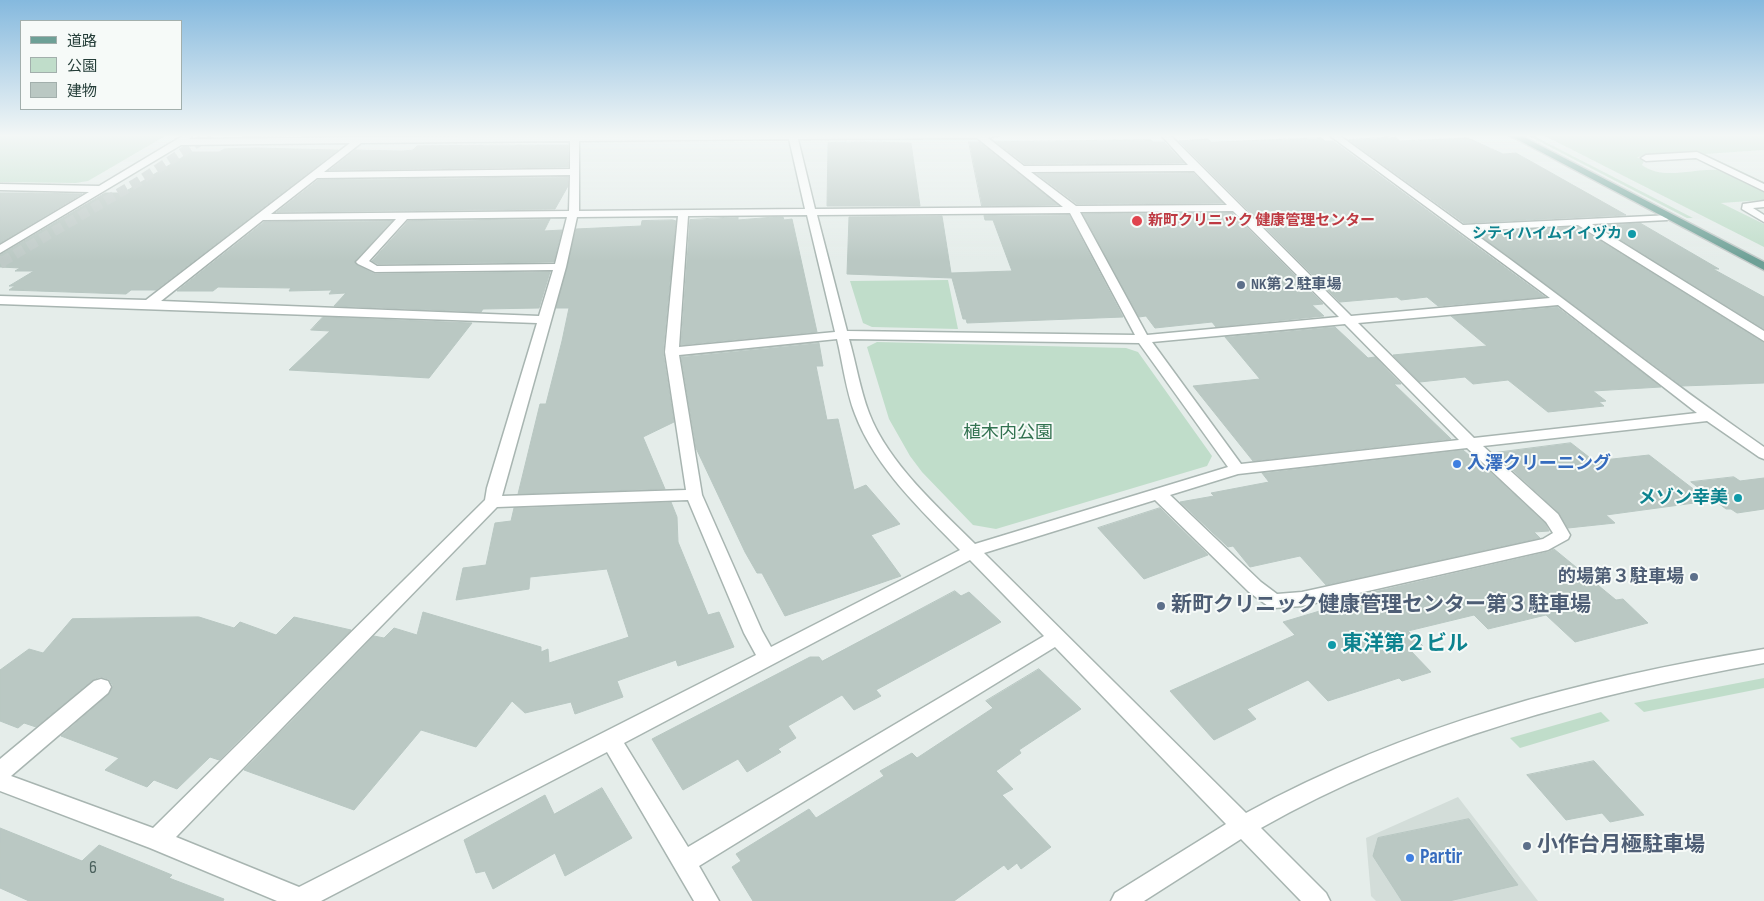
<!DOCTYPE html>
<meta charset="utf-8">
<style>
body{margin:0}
#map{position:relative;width:1764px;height:901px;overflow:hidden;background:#e5edea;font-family:"Sofia Sans Condensed","Noto Sans JP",sans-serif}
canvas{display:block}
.legend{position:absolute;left:20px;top:20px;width:162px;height:90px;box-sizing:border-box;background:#f6faf8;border:1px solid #a2afac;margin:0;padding:6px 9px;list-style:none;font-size:15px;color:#253e39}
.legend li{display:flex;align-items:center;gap:10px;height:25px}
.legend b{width:25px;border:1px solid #a2afac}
</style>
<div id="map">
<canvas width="1764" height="901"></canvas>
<ul class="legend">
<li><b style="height:6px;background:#6da096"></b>道路</li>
<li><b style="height:14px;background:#c0ddca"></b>公園</li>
<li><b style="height:14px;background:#bac8c3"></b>建物</li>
</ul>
</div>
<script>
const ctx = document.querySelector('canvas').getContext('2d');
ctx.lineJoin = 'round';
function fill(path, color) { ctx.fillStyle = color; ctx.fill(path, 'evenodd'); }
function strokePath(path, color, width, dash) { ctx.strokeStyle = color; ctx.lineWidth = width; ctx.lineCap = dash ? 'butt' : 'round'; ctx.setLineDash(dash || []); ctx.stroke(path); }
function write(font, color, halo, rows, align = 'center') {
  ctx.font = font + ' "Sofia Sans Condensed","Noto Sans JP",sans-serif'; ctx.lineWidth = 4; ctx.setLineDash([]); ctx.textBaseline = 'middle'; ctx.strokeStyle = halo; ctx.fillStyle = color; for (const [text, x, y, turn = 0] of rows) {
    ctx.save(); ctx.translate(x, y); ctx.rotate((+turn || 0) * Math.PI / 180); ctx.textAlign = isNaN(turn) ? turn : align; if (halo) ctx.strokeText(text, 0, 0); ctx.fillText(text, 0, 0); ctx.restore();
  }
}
fill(new Path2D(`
 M1458 797 1538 901H1376L1371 896 1366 838Z`), '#d3ddd9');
fill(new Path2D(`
 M0 135H167L88 181 76 183 0 182Z
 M1527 135H1532L1693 218H1687Z
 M1543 135H1764V150L1705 154 1764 182V184L1699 153 1637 157 1644 161 1642 165C1664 181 1693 168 1718 170 1730 171 1753 186 1764 191V200L1721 203 1764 224V247Z
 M948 280 958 329 872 327 863 323 850 281Z
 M877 342 1126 348 1138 352 1212 456 1207 466 996 529 973 525 922 472 910 456 889 419 867 347Z
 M1764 678V688L1644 712 1634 703Z
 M1601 712 1610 721 1520 748 1510 738Z`), '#c0ddca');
const building = new Path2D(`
 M1395 137 1400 141 1468 138 1503 154 1516 153 1626 215 1464 223 1349 140Z
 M1321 138 1325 141H1333L1545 297 1438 306 1427 297 1401 300 1397 297 1340 302 1179 141 1208 139 1211 142Z
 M1151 140 1153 142H1164L1184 163 1025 164 996 142Z
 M863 142 911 143 920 206H827L828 143Z
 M969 142H979L1058 205 982 206Z
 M542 145H568V167L330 170 355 150 402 151 413 150 417 146Z
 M256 148 338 150 156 290H131L126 294 9 290 15 286H9L34 271H15L20 268 0 267V255L105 193H123L191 152H219L224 149Z
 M1193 173 1223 203 1077 204 1037 174Z
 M568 177V186L555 209 277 212 318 180Z
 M0 193H31L82 194 0 243Z
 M1232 213 1323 304 1312 305 1324 316 1216 327 1212 322 1155 328 1146 316 1139 317 1083 214Z
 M1069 215 1123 317 967 323 966 319H963L952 278 847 274 849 217 942 216 951 273 1012 271 993 220H985L984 216Z
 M738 217V220L774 217H783L784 220 792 219 817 332 681 345 690 220Z
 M550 219 544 231 562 230 554 262 378 264 372 261 408 221Z
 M673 220 676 221 663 352 674 422 643 437 665 489 518 494 540 404H546L562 341 569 308H556L576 229 641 226 642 221Z
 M392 221 355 261 357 265 375 274 550 272 539 308 483 309 481 312 334 306 346 293 329 294 332 290 289 291 291 288 218 287 213 291H177L264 222Z
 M1640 223 1719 269H1713L1764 297V329L1598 226Z
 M1578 227 1764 343V383L1682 386 1476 233Z
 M1557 307 1661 387 1593 391 1606 401 1599 402 1604 406 1548 412 1508 380 1473 384 1465 377 1420 382 1393 355 1487 346 1451 316Z
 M323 317 472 323 429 378 289 370 330 331 311 330Z
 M1335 327 1368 358 1375 357 1401 384H1394L1451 439 1253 461 1193 386 1260 379 1225 337Z
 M819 343 823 366H816L827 420 838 419 854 490 866 485 900 524 871 535 901 576 785 616 762 573H757L745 552 696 448 681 357Z
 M1571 443 1594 461 1649 455 1709 501 1606 515 1615 523 1568 528 1559 513 1494 453Z
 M1463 450 1470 456H1473L1545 523 1549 531 1534 532 1540 538 1326 585 1300 556 1250 567 1233 546 1228 547 1180 502 1214 496 1211 493 1269 482 1262 473Z
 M1734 477 1740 481 1764 478V509L1737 513 1731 509H1726L1691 482Z
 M671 502 677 517 678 542 708 615 719 612 734 647 678 666 676 660 617 681 623 697 575 714 571 702 525 713 512 701 476 747 421 730 354 810 244 770 374 636 384 638 394 628 417 635 423 612 541 647V652L548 649 549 663 629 637 607 569 530 577 529 589 456 600 463 568 486 565 495 523 511 521 514 508Z
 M1160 508 1208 555 1144 579 1098 528Z
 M1554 549 1616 600 1623 599 1648 623 1575 642 1546 615 1488 629 1474 615 1408 631 1423 646 1410 650 1431 672 1402 681 1399 678 1328 701 1308 680 1247 709 1256 719 1214 740 1170 691 1295 635 1283 622 1343 604 1339 600 1548 552Z
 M955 591 961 596 969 592 1001 622 876 690 881 696 854 710 842 695 788 726 796 738 778 749 781 752 747 772 738 759 683 790 652 739 810 657H819L822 661Z
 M199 617 234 628 240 622 276 635 294 617 351 630 219 760 210 757 177 789 154 780 147 787 105 770 119 758 61 736 109 694 113 686 109 679 100 677 93 680 36 727 24 723 18 728 0 721V670L29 649 43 653 72 619Z
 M1039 669 1081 709 1019 750 1021 753 996 771 1013 789 1002 795 1051 847 1021 869 1017 863 1008 870 1004 865 954 901H753L732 867 741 861 736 854 809 809 816 818 884 776 880 771 912 753 917 758 993 708 986 701Z
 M1594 761 1644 815 1610 822 1602 813 1566 820 1527 775Z
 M602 788 632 838 565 876 555 853 493 889 485 871 476 873 464 840 545 795 554 814Z
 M1469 819 1518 885 1449 901H1402L1373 856 1378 838Z
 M0 828 82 861 99 845 172 875 169 878 224 899 223 901H29L0 888Z`);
fill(building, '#bac8c3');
strokePath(building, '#b8c7c2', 1);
strokePath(new Path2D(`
 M2 262 136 183 209 135`), '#bfcac7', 10, [10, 5]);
strokePath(new Path2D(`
 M0 263 4 261`), '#bfcac7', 12, [12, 6]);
const minor = new Path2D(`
 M184 135H190L191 137 189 139 570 135H999L988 138 1024 166 1188 165 1161 135H1170L1351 316 1550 298 1329 135H1339L1463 225 1671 215 1672 217 1667 220 1592 224 1764 331V341L1578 225 1471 231C1570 302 1664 378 1764 447V459L1759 457 1707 421 1483 446 1558 514 1570 535 1568 539 1548 550 1302 606 1274 608 1268 606 1249 592 1155 500 984 553 1246 813C1406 725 1585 678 1764 649V663C1590 694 1416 740 1261 828L1326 893 1330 901H1301L1241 839 1144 901H1111L1115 893 1226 824 1055 647 699 866 719 901H694L607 752 321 901H277L150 848 0 791V759L94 681 101 679 108 681 111 687 108 693 11 776 153 828 485 500 487 488 537 323 0 304V296L146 300 350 143 181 145 0 253V245L89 192 0 190V184L99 186ZM977 138 1063 207 815 209 798 139ZM789 139 805 209 579 211V141ZM570 141V169L324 172 361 143ZM1194 171 1227 205 1076 206 1031 172ZM570 175 569 211 271 214 317 178ZM1233 211 1339 317 1147 335 1080 212ZM1070 213 1135 335 847 331 817 215ZM807 215 835 332 679 347 688 216ZM678 216 665 352 686 490 502 496 566 267 577 217ZM567 217 555 264 377 266 369 261 407 219ZM396 219 358 260 356 262 358 264 375 272 553 270 539 316 161 301 263 220ZM1558 305 1697 413 1474 438 1358 323ZM1345 324 1459 440 1241 464 1152 342ZM837 339C843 364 846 391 855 414 875 467 921 510 960 550L771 647 762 631 702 495 679 355ZM849 339 1139 343 1228 467 975 544C938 507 888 463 869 413 860 390 856 363 849 339ZM1467 448 1546 522 1553 533 1543 539 1302 592 1277 594 1261 582 1170 495 1238 474ZM688 500 744 633 756 655 299 887 176 837 497 507ZM970 560 1044 636 688 847 624 743Z
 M1697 152 1764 184V191L1696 158 1646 161 1641 158 1646 155Z
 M1764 201V207L1753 208 1764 215V222L1742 209 1743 204Z`);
const major = new Path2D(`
 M1509 135H1520L1764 262V270Z`);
strokePath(minor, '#a8b5b1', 3);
strokePath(major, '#c2c9c8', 3);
fill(minor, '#fff');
fill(major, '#6da096');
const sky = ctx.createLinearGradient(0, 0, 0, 261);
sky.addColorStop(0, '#85b9de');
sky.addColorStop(0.52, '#f3f7f6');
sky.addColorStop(1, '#f3f7f600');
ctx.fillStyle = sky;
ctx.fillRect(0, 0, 1764, 261);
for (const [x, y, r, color] of [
 [1137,221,6,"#e0444e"],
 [1632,234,5,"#0f9aa8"],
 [1241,285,5,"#5c6f8a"],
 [1457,464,5,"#3f7fe0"],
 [1738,498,5,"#0f9aa8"],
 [1694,577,5,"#5c6f8a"],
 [1161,606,5,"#5c6f8a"],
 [1332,645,5,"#0f9aa8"],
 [1527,846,5,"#5c6f8a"],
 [1410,858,5,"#3f7fe0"]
]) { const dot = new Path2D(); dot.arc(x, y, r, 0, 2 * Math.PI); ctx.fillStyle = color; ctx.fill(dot); strokePath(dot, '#f6faf8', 2); }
write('bold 15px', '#be3a42', '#f6faf8', [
 ["新町クリニック 健康管理センター",1148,221]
], 'left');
write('bold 15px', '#0d838f', '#f6faf8', [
 ["シティハイムイイヅカ",1622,234]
], 'right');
write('bold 15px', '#4e5e75', '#f6faf8', [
 ["NK第２駐車場",1251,285]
], 'left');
write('18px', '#327250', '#f6faf8', [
 ["植木内公園",1008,433]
]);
write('bold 18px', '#366cbe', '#f6faf8', [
 ["入澤クリーニング",1467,464]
], 'left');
write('bold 18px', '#0d838f', '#f6faf8', [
 ["メゾン幸美",1728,498]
], 'right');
write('bold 18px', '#4e5e75', '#f6faf8', [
 ["的場第３駐車場",1684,577]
], 'right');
write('18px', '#4a605c', null, [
 ["6",93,868]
]);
write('bold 21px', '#4e5e75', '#f6faf8', [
 ["新町クリニック健康管理センター第３駐車場",1171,606],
 ["小作台月極駐車場",1537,846]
], 'left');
write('bold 21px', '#0d838f', '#f6faf8', [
 ["東洋第２ビル",1342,645]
], 'left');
write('bold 21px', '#366cbe', '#f6faf8', [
 ["Partir",1420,858]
], 'left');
</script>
